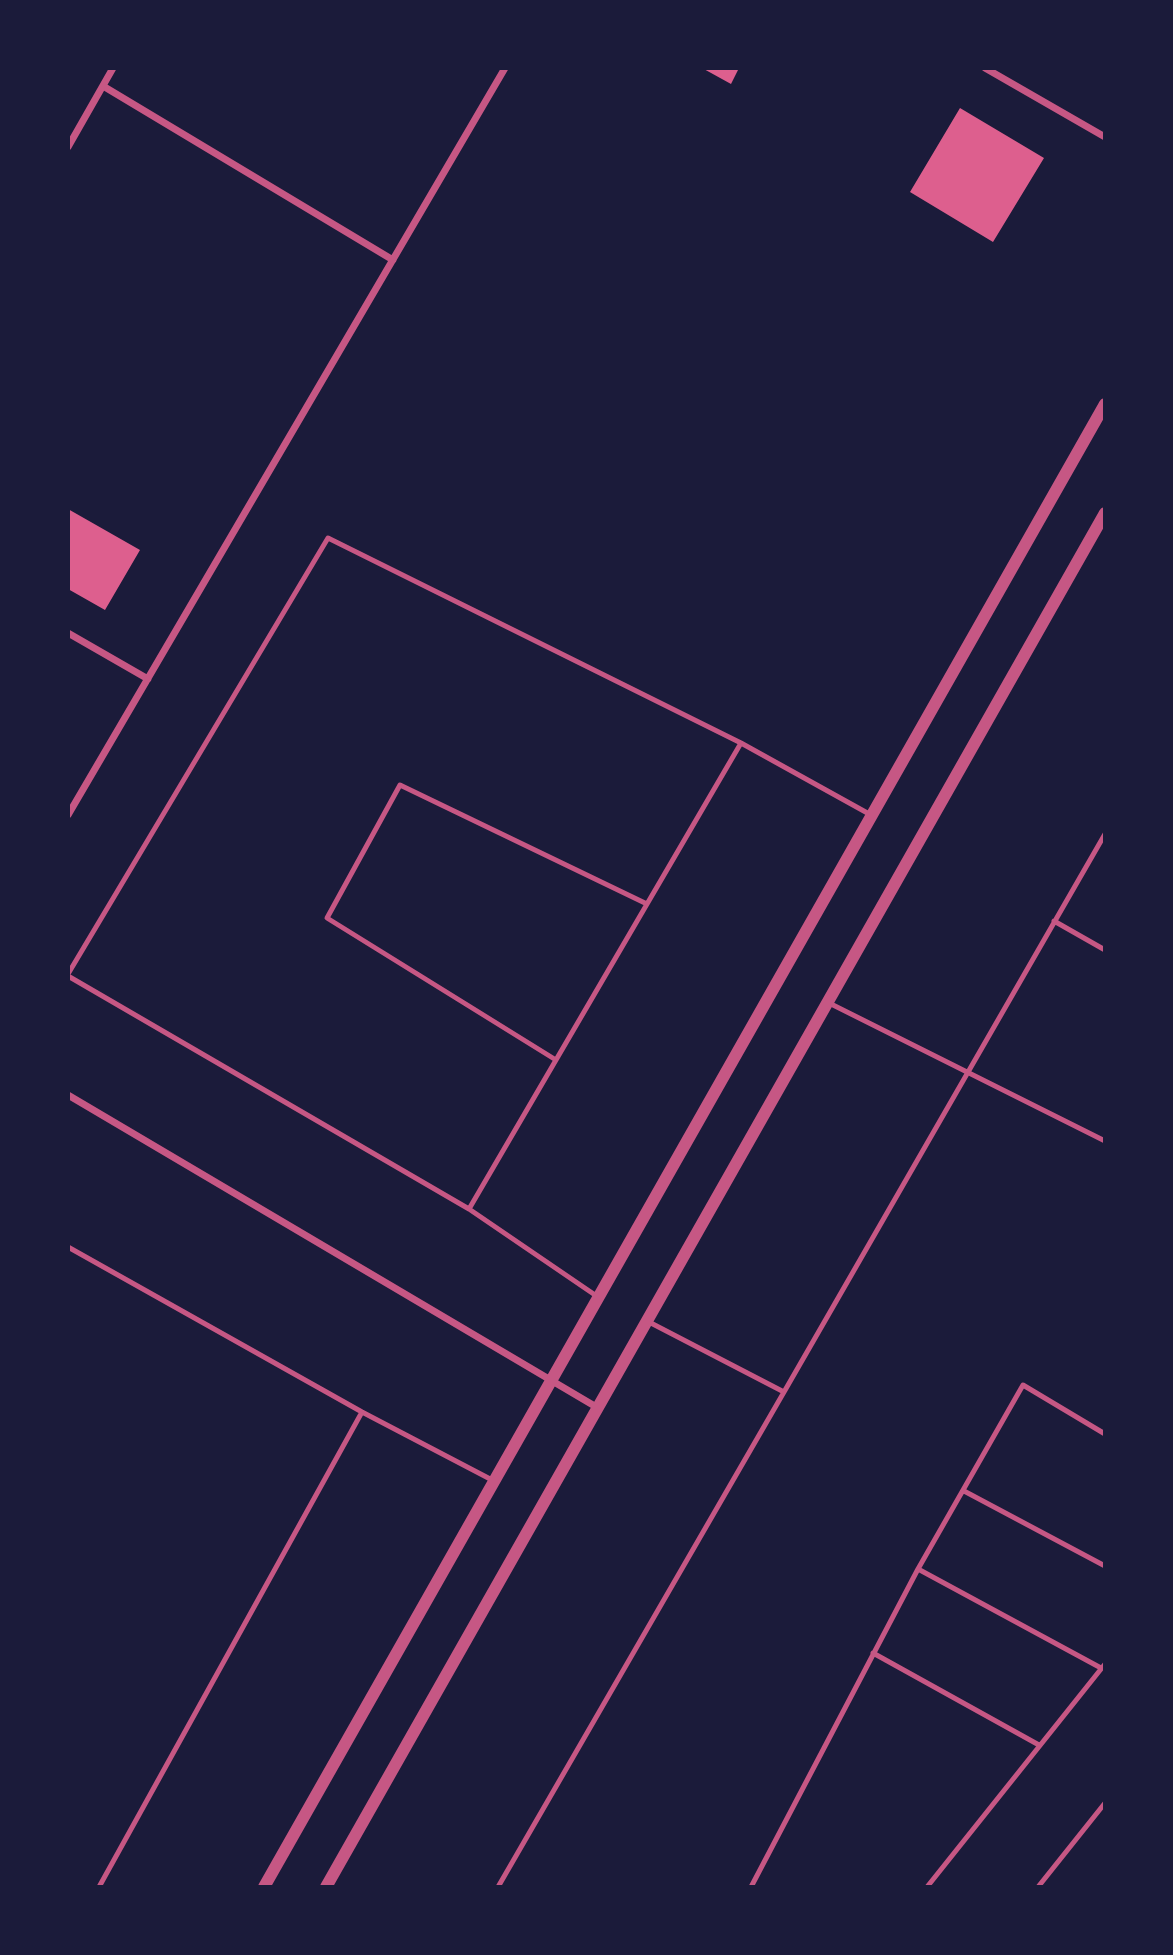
<!DOCTYPE html>
<style>
body{margin:0}
#map{position:relative;width:1173px;height:1955px;overflow:hidden;background:#1b1b3a;font-family:Lato,sans-serif}
canvas{display:block}
.frame{position:absolute;inset:0;border:70px solid #1b1b3a;pointer-events:none}
</style>
<div id="map">
<canvas width="1173" height="1955"></canvas>
<div class="frame"></div>
</div>
<script>
const ctx = document.querySelector('canvas').getContext('2d');
ctx.lineJoin = 'round';
function fill(path, color) { ctx.fillStyle = color; ctx.fill(path, 'evenodd'); }
function strokePath(path, color, width, dash) { ctx.strokeStyle = color; ctx.lineWidth = width; ctx.lineCap = dash ? 'butt' : 'round'; ctx.setLineDash(dash || []); ctx.stroke(path); }
fill(new Path2D(`
 M702 68H739L731 84Z
 M960 108 1044 158 993 242 910 192Z
 M68 509 140 550 105 610 68 589Z`), '#dd5f8e');
strokePath(new Path2D(`
 M1054 921 1105 950
 M68 974 328 538 741 743 871 815
 M68 976 469 1209 598 1297
 M829 1003 1105 1141
 M556 1060 327 918 400 785 647 904
 M469 1209 741 743
 M68 1247 362 1412 494 1481
 M647 1321 784 1392 1105 834
 M964 1491 1105 1566
 M918 1569 1101 1668
 M873 1653 1039 1745
 M99 1887 362 1412
 M498 1887 784 1392
 M751 1887 918 1569 1023 1385 1105 1434
 M927 1887 1105 1664
 M1038 1887 1105 1803`), '#c65784', 5);
strokePath(new Path2D(`
 M985 68 1105 137
 M103 86 393 260
 M68 147 113 68
 M68 633 148 679
 M68 815 505 68
 M68 1095 598 1408`), '#c65784', 7);
strokePath(new Path2D(`
 M264 1887 1105 404
 M326 1887 1105 513`), '#c65784', 12);
</script>
